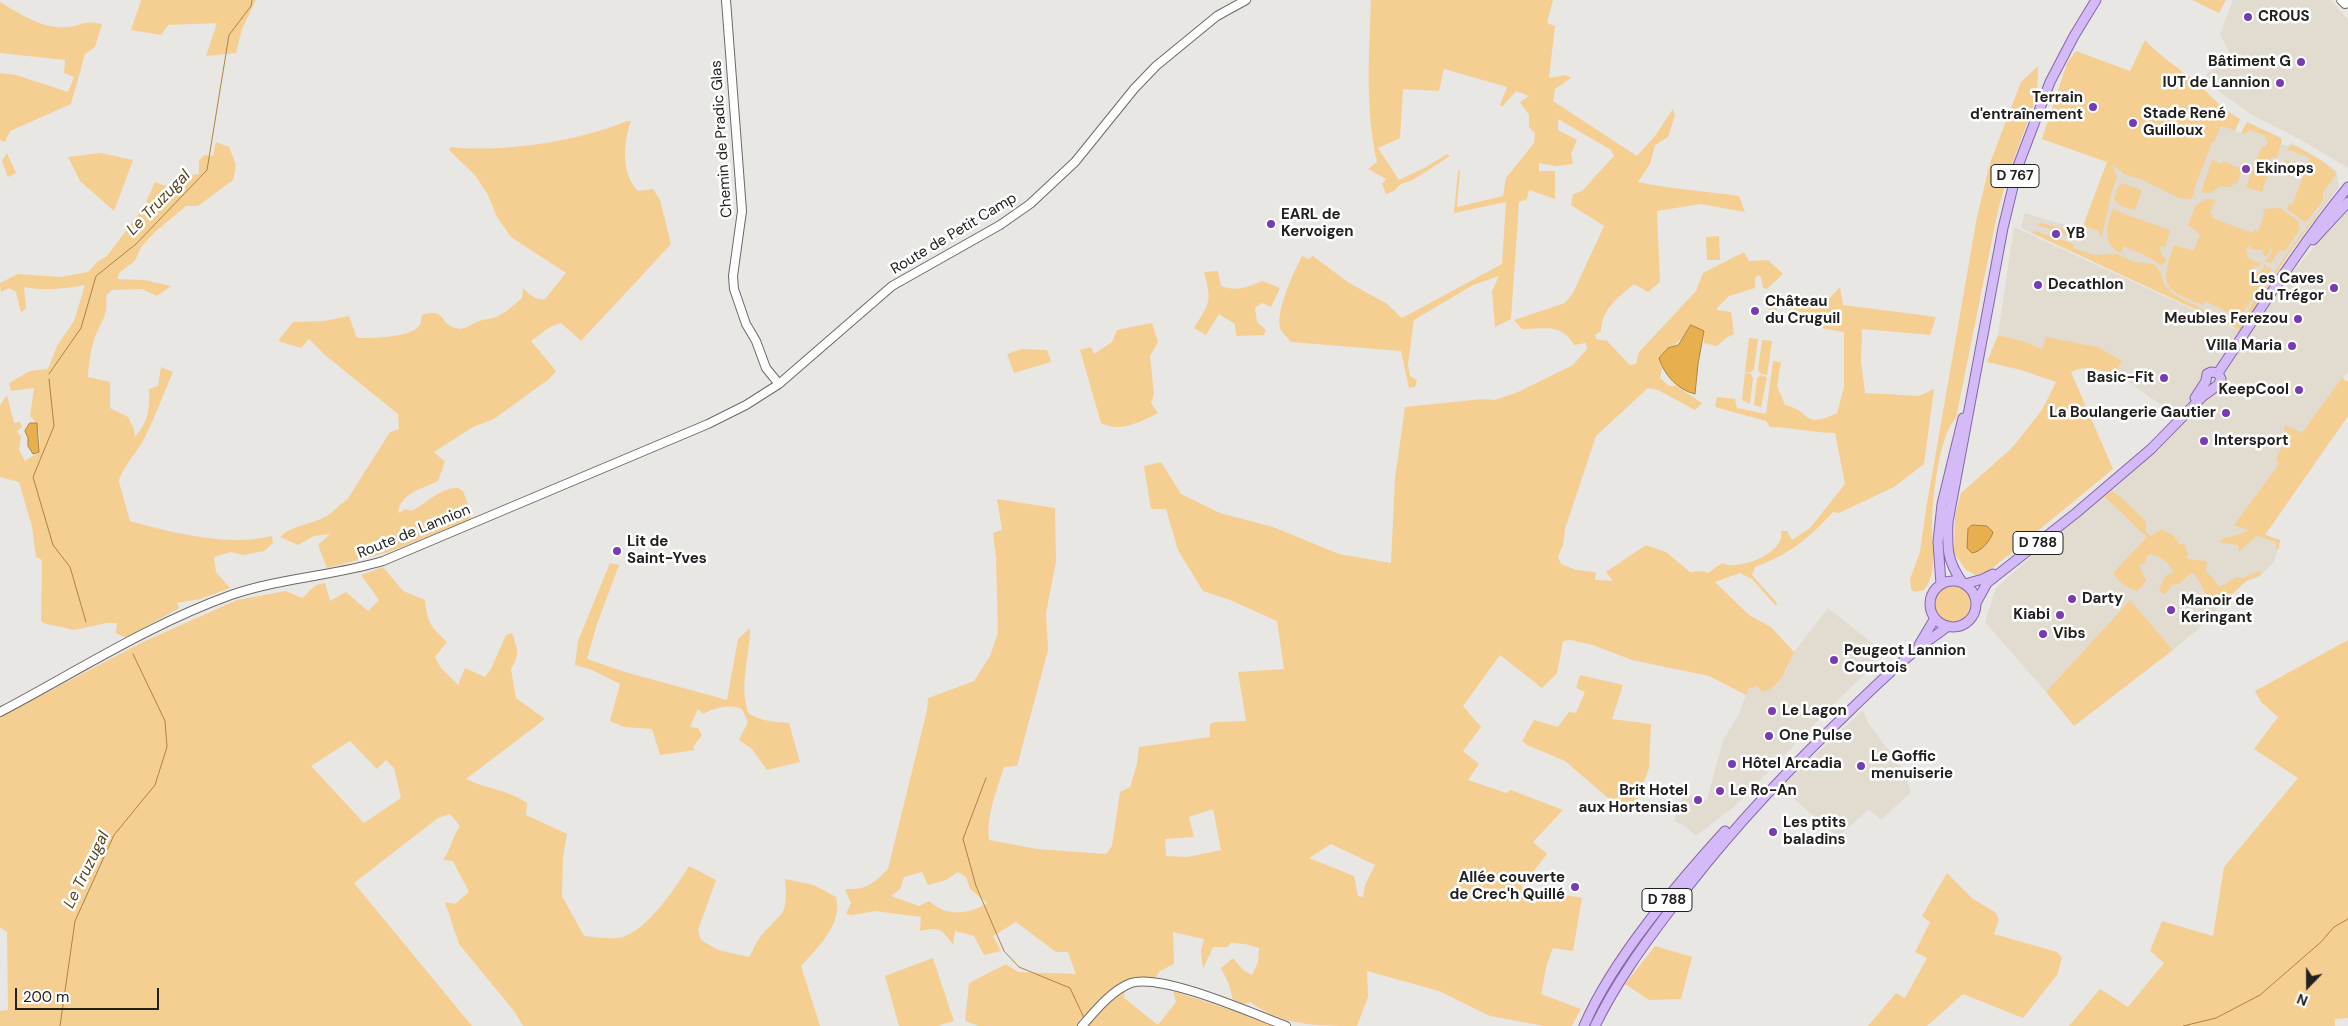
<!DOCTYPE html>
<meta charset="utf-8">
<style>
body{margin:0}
#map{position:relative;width:2348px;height:1026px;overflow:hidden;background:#e9e7e3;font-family:"DM Sans",sans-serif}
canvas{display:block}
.north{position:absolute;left:2283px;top:961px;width:50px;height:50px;-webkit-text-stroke:4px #fff;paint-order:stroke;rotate:202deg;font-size:14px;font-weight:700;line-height:20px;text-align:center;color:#222120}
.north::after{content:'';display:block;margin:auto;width:18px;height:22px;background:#222120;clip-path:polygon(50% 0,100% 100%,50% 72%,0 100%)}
.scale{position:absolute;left:15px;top:988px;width:144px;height:22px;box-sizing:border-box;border:2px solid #222120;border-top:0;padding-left:6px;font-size:15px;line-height:18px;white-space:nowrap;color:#222120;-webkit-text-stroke:4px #fff;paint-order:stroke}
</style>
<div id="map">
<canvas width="2348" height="1026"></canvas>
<div class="north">N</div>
<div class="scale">200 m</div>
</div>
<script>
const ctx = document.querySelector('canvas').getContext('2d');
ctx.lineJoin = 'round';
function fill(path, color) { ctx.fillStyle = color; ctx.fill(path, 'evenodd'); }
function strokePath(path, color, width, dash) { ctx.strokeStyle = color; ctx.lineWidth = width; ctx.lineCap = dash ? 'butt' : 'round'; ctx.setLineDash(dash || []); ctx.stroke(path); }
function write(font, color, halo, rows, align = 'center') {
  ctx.font = font + ' "DM Sans",sans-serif'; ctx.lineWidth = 5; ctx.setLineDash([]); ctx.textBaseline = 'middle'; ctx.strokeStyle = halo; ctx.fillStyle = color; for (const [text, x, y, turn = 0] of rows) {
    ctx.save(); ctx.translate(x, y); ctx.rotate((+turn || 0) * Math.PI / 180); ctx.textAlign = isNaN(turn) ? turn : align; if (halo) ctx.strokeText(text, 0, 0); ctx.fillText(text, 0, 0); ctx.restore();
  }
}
fill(new Path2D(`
 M2233 0H2331L2348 20V168L2303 141 2252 115 2217 90 2206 75 2230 54 2220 34Z
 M2224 108 2240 119 2235 131 2241 133 2247 122 2280 137 2282 144 2287 146 2292 143 2301 148 2336 170 2339 187 2288 255 2240 330 2021 228 2025 213 2082 230 2107 162Z
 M2348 209V371L2235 524 2280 540 2274 562 2259 577 2246 581 2227 598 2209 620 2173 650 2130 600 2046 692 1985 622 1996 588 2183 421 2121 376H2115L2119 371 2118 369 2122 361 2098 347 2046 338 2042 349 2026 342 1998 335 2014 227 2240 331Z
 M1828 608 1886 654 1840 698 1735 806 1696 836 1685 826 1674 821 1684 793 1707 800 1723 740 1739 714 1748 688 1786 672 1794 652Z
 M1863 710 1869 724 1905 772 1911 792 1881 820 1869 809 1838 837 1796 801 1784 784Z`), '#e2dbd0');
fill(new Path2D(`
 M141 0H256L242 29 236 53 206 56 217 23 168 25 161 35 131 30Z
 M1371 0H1553L1547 23 1555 26 1549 78 1566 75 1571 78 1555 89 1553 101 1637 156 1655 136 1673 109 1675 115 1668 137 1655 145 1650 164 1638 182C1671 189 1705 191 1739 196L1745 212 1701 204 1657 211 1660 282 1648 292 1634 284C1618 298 1602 308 1601 331L1595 335 1596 339 1607 341 1630 365 1636 364 1639 352 1696 291 1703 273 1744 252 1749 261 1768 260 1783 274 1767 289 1763 288 1761 277 1758 275 1755 278V288L1729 296 1717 308V310L1731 312 1734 334 1726 338 1717 346 1704 343V331L1687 330C1680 344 1669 347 1659 358L1662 369 1660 378 1669 386H1676L1702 403 1695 410 1658 390 1648 388 1596 436 1565 529 1563 545 1558 557 1561 564 1576 570 1596 572 1595 580 1613 581 1606 572 1646 545 1666 552 1690 572 1703 571 1708 573 1722 563C1738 572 1787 552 1781 531H1787L1792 540 1810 528 1845 484 1835 433C1813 433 1792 427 1770 427L1766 421 1715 407 1717 397 1735 399 1737 408 1766 414 1773 361 1781 362 1777 386 1785 405C1812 411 1802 430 1837 413L1844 387V332L1810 326 1787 317 1794 294 1827 301 1840 287 1843 305 1936 317 1930 335 1862 329 1861 361 1865 393 1919 396 1934 389 1924 464 1894 487 1839 513 1833 512C1808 539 1790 554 1755 567L1752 575 1777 603 1776 606 1752 579 1740 573 1715 582 1749 615 1771 627 1794 652C1787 668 1780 688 1762 692L1757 686 1749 688 1746 695 1709 676 1632 660 1593 645 1570 640 1563 641 1557 673 1542 688 1500 655 1463 706 1481 727 1463 751 1479 764 1468 780 1506 793 1511 790 1563 810 1533 842 1547 854 1521 887 1582 898 1573 951 1553 948 1547 964 1541 994 1581 1009 1572 1026H1544L1490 1016 1439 991 1367 971 1368 997 1357 1026C1316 1026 1284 1026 1250 1002L1244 1004 1233 1000 1229 984 1221 968 1233 958 1243 970 1252 975 1258 962 1259 948 1245 944 1231 943 1227 947H1213L1203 969 1201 951 1204 939 1173 932 1174 964 1160 971 1154 980 1125 989 1124 998 1158 1025 1176 1002 1173 991 1247 1015 1272 1026H979L965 1021 969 983 1006 964 1018 972 1076 974 1068 952H1056L1016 922 993 936 1001 951 984 955 974 936 955 931 953 945C941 928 940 927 920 931L921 917 875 911 853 915 846 914 851 903 845 889C867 890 873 884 888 869L927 710 928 698 974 681 990 656 998 633 996 557 993 533 1002 530 997 499 1055 508 1056 562 1046 613 1048 650 1017 766 1004 767C997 790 986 815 989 840L1037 849 1106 854 1112 846 1120 792 1130 787 1137 764 1139 747 1210 737V724L1215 722 1246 721 1238 672 1284 669 1277 621 1230 600 1203 591 1178 550 1166 509H1151L1144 466 1161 462 1181 494 1220 513 1273 527 1339 554 1391 563 1395 479 1405 407 1483 399 1495 400 1518 392 1573 365 1587 349 1586 343 1574 345C1562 323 1544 329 1522 329L1514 320 1565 303 1573 293 1604 226 1571 205 1573 194 1582 191 1614 156 1611 150 1558 119V130L1577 140 1571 154 1573 164 1555 166 1539 163V171H1555V199L1529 190 1527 199 1519 202 1511 319 1495 327 1492 291 1499 276 1473 285 1414 320 1408 364 1410 376 1417 380 1415 387 1409 388 1401 351 1291 342C1288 338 1283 334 1281 330 1273 315 1295 270 1302 256L1308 259 1313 256 1349 283 1386 303 1402 318 1502 264 1506 202 1454 213 1458 171H1460L1457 207 1503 196 1506 178 1534 143 1535 133 1529 127V115L1520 102 1529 96 1516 91 1502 107 1500 105 1507 87 1444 69 1439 91 1403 89 1400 138 1378 148 1399 180 1426 167 1447 154 1450 156 1413 180 1401 184 1394 191 1386 194 1382 184 1386 179 1368 169 1377 162C1365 110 1369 53 1371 0ZM1213 809 1221 850 1187 857 1166 856 1165 839 1194 837 1189 817ZM1331 844 1375 865 1365 885 1363 897 1358 896 1354 876 1309 858ZM922 872 928 885 946 880 958 872 966 877 970 889 987 903C968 915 947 917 929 901L919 906 891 896 900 889 904 877Z
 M2192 0H2226L2219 13Z
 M0 2C20 14 44 30 68 27 85 25 82 20 102 24L95 47 85 54 71 104 10 131 5 142 0 140V73L16 75 68 92 74 77 64 73 65 60 0 53Z
 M2145 40C2162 58 2182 70 2200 86 2213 97 2224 112 2240 119L2235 130 2221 126 2214 142H2212L2193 192 2195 194 2190 199 2179 198 2143 180 2124 174 2112 164 2117 179 2112 190 2102 236 2099 235 2100 231 2083 226 2107 162 2042 139 2067 63 2076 51 2130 71Z
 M2038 66 2037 96 2008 175 1998 210 1956 418C1939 434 1932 501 1932 526 1932 546 1938 573 1924 590L1914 592 1911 589 1910 579 1920 552 1926 509 1977 217 1990 163 2021 82Z
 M627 121H631C623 142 621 174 638 191L653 189 660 200 671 244 581 341 561 323 550 327 531 341 556 371 549 379 494 419 473 427 434 452 445 462 438 481C422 489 400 493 398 513L406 509 411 511C425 505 440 487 458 488L463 491 472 515 469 520 389 552 327 568 318 545 330 534 314 536 298 545 280 537C292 525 310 525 325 517 333 513 339 504 347 500L390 432 399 429 398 414 325 355 309 339 301 348 278 341 293 322 324 321 349 316 357 338C371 338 410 338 419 326 421 324 421 319 422 315 445 307 439 323 455 328 464 331 470 325 477 322 483 319 490 319 496 317 506 313 514 305 522 298L523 288C529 294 536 301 545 299L566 273 511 237 497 217 488 195 475 175 449 150 451 147C503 153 579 141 627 121Z
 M2247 122 2282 139 2276 159 2271 157 2270 162 2274 163 2271 171 2255 164 2262 146 2266 147 2268 141 2265 140 2266 136 2250 130 2244 134 2241 133Z
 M216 142 229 147 236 165 233 180 198 206H186L155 232 141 247 135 261 120 272 117 279 144 280 171 286 157 296 142 289 112 290 106 296C108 319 102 318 95 337 90 350 89 363 88 377L110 382V408L128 417 134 429 135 437C148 422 150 409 149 389L158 386 161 367 173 372C163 395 154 420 143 441 136 453 120 471 119 482L130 521C174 533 227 547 272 536L273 543 264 551 244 555 231 552 214 557 216 572 230 588 200 599 177 603 179 608 126 638 116 633 117 623H107L74 630 43 623 41 620 42 560 36 557 32 527 19 482 0 477V405L7 395 14 423 20 422 22 427 17 431 21 437 19 450 25 461 39 452C41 439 40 425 30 416L34 388 11 391 9 383 30 371 48 369 57 346 74 321 85 285C63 289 46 291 24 287L26 308 21 313 16 292 9 288 1 292 0 283 18 274 61 277 88 272 97 262 107 256 144 207 155 182 179 191 192 175 199 174V161L204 155 213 156Z
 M2291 145C2301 148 2333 165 2336 175L2323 192V200L2307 221H2303L2287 209 2289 204 2292 205 2305 171 2284 162 2285 160 2306 168 2310 158 2289 150 2286 151Z
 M7 153 16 173 8 177 2 161Z
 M101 153 133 160 114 211 80 181 68 157Z
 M2212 160 2222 164 2223 161 2240 168 2239 171 2241 172 2237 184 2234 182 2232 187 2221 186 2210 193 2201 192Z
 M2254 166 2269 172 2262 192 2246 187Z
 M2122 183 2142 190 2135 210 2121 206 2114 200 2117 188Z
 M2339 185 2288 255 2240 330 2032 233 2035 231 2074 244 2073 248 2094 255 2117 254 2134 262 2154 264 2160 271 2163 283 2173 294 2217 317 2235 321 2244 316 2291 248Z
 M2207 199 2218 201 2214 202 2210 213 2213 215 2212 218 2253 233 2254 230 2258 231 2265 212 2262 209 2280 208 2297 220 2300 228 2286 250 2279 251 2271 263 2265 261 2272 253 2271 247H2269L2270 253 2265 257 2262 250H2254L2248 246 2246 250 2248 258 2255 262H2261L2259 267 2253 265 2256 272H2261L2265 264 2267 266 2265 271 2269 267 2272 269 2242 314 2233 318 2228 317 2229 313 2205 301 2203 305C2162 289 2160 286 2174 245L2194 251 2200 234 2188 225 2196 205Z
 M2113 208 2124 214 2170 230 2165 248 2161 246 2160 248 2162 256 2167 258 2164 264 2161 265C2149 257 2137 252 2124 246L2121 253C2102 245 2106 225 2113 208Z
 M2041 223 2085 235 2086 237 2082 236 2081 239 2037 225Z
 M1719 236 1720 260H1707L1706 237Z
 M1218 271 1221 286C1237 292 1248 287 1262 281L1280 288 1271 307 1262 303 1255 308 1257 322 1266 330 1264 335 1236 336 1235 324 1219 314 1206 335 1194 328C1210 303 1212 301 1204 272Z
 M1765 303a8 8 0 1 1 16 0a8 8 0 1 1-16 0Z
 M1152 323 1158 342 1150 356 1154 394 1151 403 1158 413C1140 422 1120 433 1101 423L1080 350 1091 347 1094 354 1112 342 1117 330Z
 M1998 335 2026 342 2042 349 2046 337 2098 347 2122 361 2118 369 2120 371 2115 376C2101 369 2085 365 2071 372L2113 469 1989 571 1976 575 1966 570 1954 553 1955 516 1961 493 2012 448 2042 410 2056 382 2021 370 1987 362Z
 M1749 338 1758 339 1754 369 1750 373 1745 372Z
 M1762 340 1772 341 1767 375 1761 374 1758 370Z
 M1022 349 1047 350 1051 362 1014 373 1007 354Z
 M1745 373 1751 374 1753 378 1750 404 1742 400Z
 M1760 375 1767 377 1761 407 1754 405 1757 379Z
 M2342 378 2348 382V416L2265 535 2280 540 2279 549 2276 548V542L2256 536 2239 552 2238 545 2223 543 2220 540C2229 536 2241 536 2248 530L2234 525 2279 464 2276 459 2284 442 2285 425 2302 433Z
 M2112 491 2122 498 2146 522V532L2151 536 2162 529 2174 536 2179 544H2184L2188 553 2187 559 2207 561 2206 571 2220 587 2237 577 2243 578 2260 571 2261 575 2246 581 2221 605C2202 599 2204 583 2192 572L2180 583 2172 585 2165 594 2159 591 2165 576 2174 572C2167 561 2161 556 2148 554L2145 563 2139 565 2146 581 2137 591C2126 587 2119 583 2113 573L2147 537 2104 496Z
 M610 563 619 565 597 624 587 659 625 672 727 700 738 639 750 628C750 657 738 687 749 714 762 721 774 722 789 723L800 762 767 770 752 749 739 740 748 722 742 709C728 704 717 707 703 714L698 709 690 727 698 728 702 735 693 747 695 750 660 755 652 729 624 727 610 721 620 684 592 670 575 665 578 641Z
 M383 567 403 591 425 600C427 622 431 627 447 642L435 657 441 668 458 685 465 668 485 677 491 669 506 635 512 633C517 649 521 653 511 669L516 698 545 719 466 779C486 789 509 790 527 803L526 815 567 834 563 857 562 896 584 936C595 937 613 940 623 937 648 929 676 887 689 866L716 880 698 930 701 940 718 950 749 957C753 951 756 942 761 936 783 910 788 918 785 879L814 885 836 897C843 924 818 947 801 966L820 1026H523L514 1011 459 944 445 902 455 904 469 892 453 861 443 860C451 849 452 837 460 826L450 814 438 818 354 883 472 1026H0V1011L8 1010 7 932 0 927V717L143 642 237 600 286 591 302 598 316 585 325 583 330 601 346 592 368 611 379 600 361 575ZM350 741 377 769 386 760 394 768 401 798 364 823 311 766Z
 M1933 603a19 19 0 1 1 38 0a19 19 0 1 1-38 0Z
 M2130 600 2173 650 2074 726 2046 692Z
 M2348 640V1018L2335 1019V1026H2069L2100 989 2128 1007 2164 963 2150 951 2162 921 2213 936 2224 867 2298 778 2254 749 2278 717 2261 702 2255 691Z
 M1580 675 1623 685 1612 719 1651 724 1649 768 1636 804 1618 803 1608 798 1565 761 1527 745 1522 741 1534 720 1558 727 1569 712 1576 713 1585 692 1576 688Z
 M1947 873 1973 899 1995 912 1999 919 1994 934 2057 952 2062 958 2057 975 2023 1018 1963 994 1927 1026H1868L1896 993 1905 998 1927 958 1915 952 1930 922 1922 916Z
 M1655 946 1692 957 1681 999 1649 1000 1625 984Z
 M933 958 954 1021 937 1026H899L885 976Z`), '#f5ce92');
const water = new Path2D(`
 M1691 325 1704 331 1698 364 1695 394C1678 390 1664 375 1659 358L1668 348 1678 345Z
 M30 423H37L39 452 33 454 28 446V438L25 431Z
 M1972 525 1987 526 1993 532C1991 540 1981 552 1972 553L1967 548 1968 529Z`);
fill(water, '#e8af4f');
strokePath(water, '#ad8441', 1);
strokePath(new Path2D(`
 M49 374 81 328 96 276 136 244 207 170 229 35 251 6 252 0
 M49 379 54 426 33 477 53 545 70 567 86 622
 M986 778 963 839 976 886 1004 951 1019 967 1070 988 1085 1020
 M60 1026 75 921 114 835 155 785 167 747 165 721 133 654
 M2183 1026 2216 1018 2260 995 2321 942 2334 927 2348 919`), '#ad8441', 1);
const secondary = new Path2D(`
 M726 0 742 211 733 276 734 289 746 324 756 341 766 368 779 384
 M2341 0 2345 4 2348 3
 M0 712C76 672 150 624 231 595 280 578 333 576 383 561L708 424 746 405 779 384 892 286 1000 225 1030 204 1075 162 1134 89 1156 66 1217 16 1246 0
 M1082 1026C1095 1011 1112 990 1131 983 1162 973 1254 1014 1286 1026`);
const primary = new Path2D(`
 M2313 240 2348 202
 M2218 373C2260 310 2300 246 2348 187
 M2195 398 2206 381 2207 374 2211 372 2218 373
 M1930 604a23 23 0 1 1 46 0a23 23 0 1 1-46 0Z
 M1962 582C1947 561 1947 548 1948 522L2003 228 2018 166 2050 82 2074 36 2096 0
 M1941 584 1938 542 1942 504 1963 418
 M1965 584 1983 579 1993 574
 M1976 603 1987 583 2076 513 2151 449 2203 396 2218 385 2221 379 2218 373
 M1919 645 1935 618
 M1584 1026C1612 960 1677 884 1725 831
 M1595 1026C1616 983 1642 947 1671 909 1719 844 1773 785 1832 728 1859 702 1885 675 1915 651 1925 642 1937 635 1948 626`);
strokePath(secondary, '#6c6a66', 10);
strokePath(primary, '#8467a9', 11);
strokePath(secondary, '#fff', 8);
strokePath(primary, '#d5baf8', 9);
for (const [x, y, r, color] of [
 [2248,17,5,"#773cb2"],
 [2301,62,5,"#773cb2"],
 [2280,83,5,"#773cb2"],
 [2093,107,5,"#773cb2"],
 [2133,123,5,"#773cb2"],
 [2246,169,5,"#773cb2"],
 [1271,224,5,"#773cb2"],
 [2056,234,5,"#773cb2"],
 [2038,285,5,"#773cb2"],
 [2334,288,5,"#773cb2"],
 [1755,311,5,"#773cb2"],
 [2298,319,5,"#773cb2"],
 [2292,346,5,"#773cb2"],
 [2164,378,5,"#773cb2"],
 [2299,390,5,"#773cb2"],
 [2226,413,5,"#773cb2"],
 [2204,441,5,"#773cb2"],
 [617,551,5,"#773cb2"],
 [2072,599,5,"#773cb2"],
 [2171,610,5,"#773cb2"],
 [2060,615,5,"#773cb2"],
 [2043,634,5,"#773cb2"],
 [1834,660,5,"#773cb2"],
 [1772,711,5,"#773cb2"],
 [1769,736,5,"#773cb2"],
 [1732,764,5,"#773cb2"],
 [1861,766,5,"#773cb2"],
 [1720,791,5,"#773cb2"],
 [1698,800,5,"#773cb2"],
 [1773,832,5,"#773cb2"],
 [1575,887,5,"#773cb2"]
]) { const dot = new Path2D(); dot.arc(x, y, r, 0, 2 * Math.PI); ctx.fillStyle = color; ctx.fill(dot); strokePath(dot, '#fff', 2); }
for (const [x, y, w] of [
 [2015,176,48],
 [2038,543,50],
 [1667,900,50]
]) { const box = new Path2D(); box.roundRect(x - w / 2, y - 11.5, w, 23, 4); ctx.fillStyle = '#fff'; ctx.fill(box); strokePath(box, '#222120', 1); }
write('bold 14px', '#222120', null, [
 ["D 767",2015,176],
 ["D 788",2038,543],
 ["D 788",1667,900]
]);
write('bold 15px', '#222120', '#fff', [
 ["CROUS",2258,17],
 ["Bâtiment G",2291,62,"right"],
 ["IUT de Lannion",2270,83,"right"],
 ["Terrain",2083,98,"right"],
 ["d'entraînement",2083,115,"right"],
 ["Stade René",2143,114],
 ["Guilloux",2143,131],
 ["Ekinops",2256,169],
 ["EARL de",1281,215],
 ["Kervoigen",1281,232],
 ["YB",2066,234],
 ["Les Caves",2324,279,"right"],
 ["du Trégor",2324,296,"right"],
 ["Decathlon",2048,285],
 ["Château",1765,302],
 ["du Cruguil",1765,319],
 ["Meubles Ferezou",2288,319,"right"],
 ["Villa Maria",2282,346,"right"],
 ["Basic-Fit",2154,378,"right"],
 ["KeepCool",2289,390,"right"],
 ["La Boulangerie Gautier",2216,413,"right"],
 ["Intersport",2214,441],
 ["Lit de",627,542],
 ["Saint-Yves",627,559],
 ["Darty",2082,599],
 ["Manoir de",2181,601],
 ["Keringant",2181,618],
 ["Kiabi",2050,615,"right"],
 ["Vibs",2053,634],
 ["Peugeot Lannion",1844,651],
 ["Courtois",1844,668],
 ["Le Lagon",1782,711],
 ["One Pulse",1779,736],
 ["Le Goffic",1871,757],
 ["menuiserie",1871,774],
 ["Hôtel Arcadia",1742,764],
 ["Brit Hotel",1688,791,"right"],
 ["aux Hortensias",1688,808,"right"],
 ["Le Ro-An",1730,791],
 ["Les ptits",1783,823],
 ["baladins",1783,840],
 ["Allée couverte",1565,878,"right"],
 ["de Crec'h Quillé",1565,895,"right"]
], 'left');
write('15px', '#222120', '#fff', [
 ["Chemin de Pradic Glas",722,139,-94],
 ["Route de Petit Camp",954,234,-31],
 ["Route de Lannion",414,532,-22]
]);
write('italic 16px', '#5a431b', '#fff', [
 ["Le Truzugal",159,203,-46],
 ["Le Truzugal",87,870,-64]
]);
</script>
